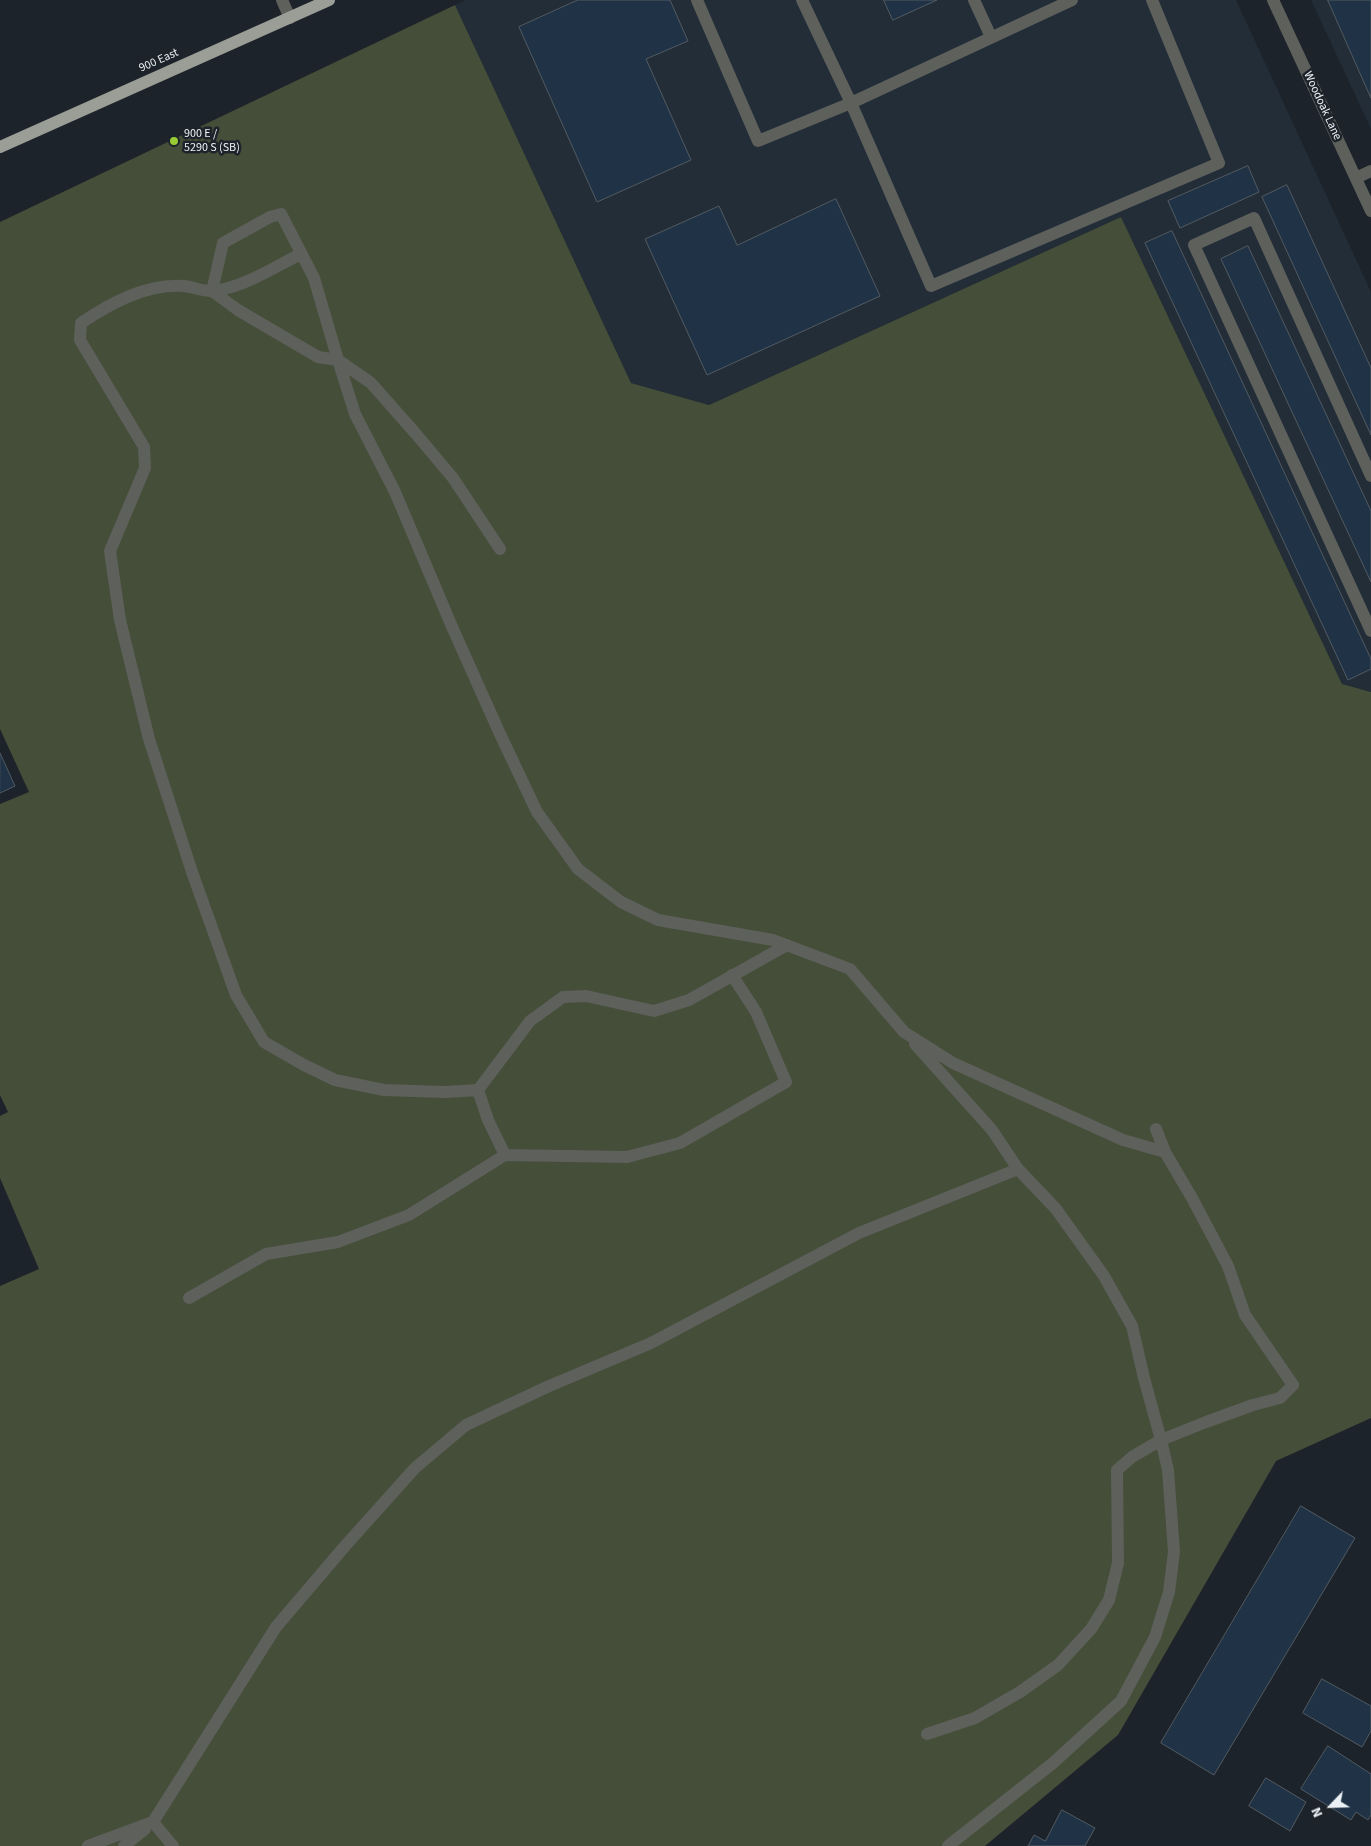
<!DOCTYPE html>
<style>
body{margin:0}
#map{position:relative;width:1371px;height:1846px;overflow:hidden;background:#1d232a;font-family:"Source Sans 3",sans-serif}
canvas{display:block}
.north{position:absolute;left:1306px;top:1781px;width:50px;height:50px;-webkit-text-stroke:4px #1d232a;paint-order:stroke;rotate:246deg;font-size:14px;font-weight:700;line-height:20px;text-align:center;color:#ecf1f5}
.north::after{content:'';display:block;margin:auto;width:18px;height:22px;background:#ecf1f5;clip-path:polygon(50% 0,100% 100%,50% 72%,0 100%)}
</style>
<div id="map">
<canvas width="1371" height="1846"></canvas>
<div class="north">N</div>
</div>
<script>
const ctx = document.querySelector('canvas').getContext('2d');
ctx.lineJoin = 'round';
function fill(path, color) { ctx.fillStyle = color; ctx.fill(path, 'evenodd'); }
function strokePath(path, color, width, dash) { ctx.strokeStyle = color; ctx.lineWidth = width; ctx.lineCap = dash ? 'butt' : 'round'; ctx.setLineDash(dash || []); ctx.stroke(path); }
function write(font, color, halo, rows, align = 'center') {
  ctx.font = font + ' "Source Sans 3",sans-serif'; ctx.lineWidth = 5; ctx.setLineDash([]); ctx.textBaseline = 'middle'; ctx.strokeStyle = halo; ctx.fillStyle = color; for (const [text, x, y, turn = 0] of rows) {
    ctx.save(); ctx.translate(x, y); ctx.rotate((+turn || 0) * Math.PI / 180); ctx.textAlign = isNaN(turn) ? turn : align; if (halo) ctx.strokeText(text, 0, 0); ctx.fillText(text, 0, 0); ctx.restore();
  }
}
fill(new Path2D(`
 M466 0H1236L1371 292V692L1342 684 1121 217 709 405 631 383 455 5Z
 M1311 0H1371V129Z`), '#222d38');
fill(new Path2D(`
 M455 5 631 383 709 405 1121 217 1342 684 1371 692V1418L1276 1461 1118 1735 985 1846H0V1286L39 1269 0 1178V1116L8 1112 0 1095V804L29 792 0 729V222Z`), '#454e38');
const building = new Path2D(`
 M578 0H670L688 41 646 59 691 160 597 202 519 27Z
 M884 0H937L893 20Z
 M1328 0H1371V98Z
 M1248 166 1259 192 1180 228 1168 201Z
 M1287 185 1371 368V435L1262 197Z
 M836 199 880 296 707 375 645 239 719 206 737 245Z
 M1172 231 1371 659V669L1348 680 1145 243Z
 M1248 246 1371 511V582L1221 259Z
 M0 753 15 786 0 793Z
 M1301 1506 1355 1538 1214 1775 1161 1743Z
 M1322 1679 1371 1706V1731L1362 1747 1303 1713Z
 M1328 1746 1371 1774V1815L1368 1820 1356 1812 1351 1820 1301 1789Z
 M1266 1778 1306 1802 1290 1831 1249 1806Z
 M1062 1810 1095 1828 1085 1846H1028L1034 1835 1045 1841Z`);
fill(building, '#203346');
strokePath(building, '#525a61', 1);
strokePath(new Path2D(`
 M282 0 290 18
 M697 0 758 141 851 103 1072 0
 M802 0 851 103 931 286 1219 163 1152 0
 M974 0 991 37
 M1273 0 1371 211
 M1356 178 1371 171
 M281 214 314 278 338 360 318 357 238 310 212 291 223 243 270 217Z
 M301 254C274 267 245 287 214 291 204 292 193 287 184 286 147 283 111 303 81 323L80 340 144 447 145 468 110 551 120 620 149 739 192 872 236 995 264 1042 304 1065 335 1080 384 1090 445 1092 478 1090 530 1021 563 997 586 996 654 1011 689 1000 787 945
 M1371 476 1254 218 1194 245 1371 631
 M500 549 453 478 416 434 371 383 338 360 355 414 395 492 453 629 500 734 537 812 578 869 621 902 658 920 773 940 850 969 904 1032 953 1063 1123 1140 1165 1152
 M915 1044 992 1130 1018 1169 1056 1209 1104 1276 1132 1326 1144 1378 1161 1440 1206 1422 1253 1405 1280 1398 1293 1385 1245 1315 1228 1266 1192 1198 1165 1152 1156 1129
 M478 1090 488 1120 505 1155 627 1157 680 1143 786 1082 756 1012 732 975
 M189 1298 266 1254 338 1242 409 1215 505 1155
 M927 1734 975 1718 1020 1692 1058 1665 1091 1629 1109 1600 1118 1563 1117 1470 1132 1457 1161 1440 1168 1470 1174 1552 1169 1592 1155 1637 1121 1701 1053 1763 948 1846
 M88 1846 153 1822
 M124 1846 145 1829
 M173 1846 153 1822 276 1627 345 1546 415 1468 466 1425 547 1387 651 1343 859 1233 1018 1169`), '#5e605c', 12);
strokePath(new Path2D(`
 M0 147 329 0`), '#9b9e96', 12);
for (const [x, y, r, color] of [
 [174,141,5,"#99cb36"]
]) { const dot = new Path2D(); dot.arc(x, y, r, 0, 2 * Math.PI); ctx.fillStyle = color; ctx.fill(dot); strokePath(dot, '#1d232a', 2); }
write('12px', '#ecf1f5', '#1d232a', [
 ["900 East",159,61,-24],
 ["Woodoak Lane",1322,106,65]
]);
write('12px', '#ecf1f5', '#1d232a', [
 ["900 E /",184,134],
 ["5290 S (SB)",184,148]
], 'left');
</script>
